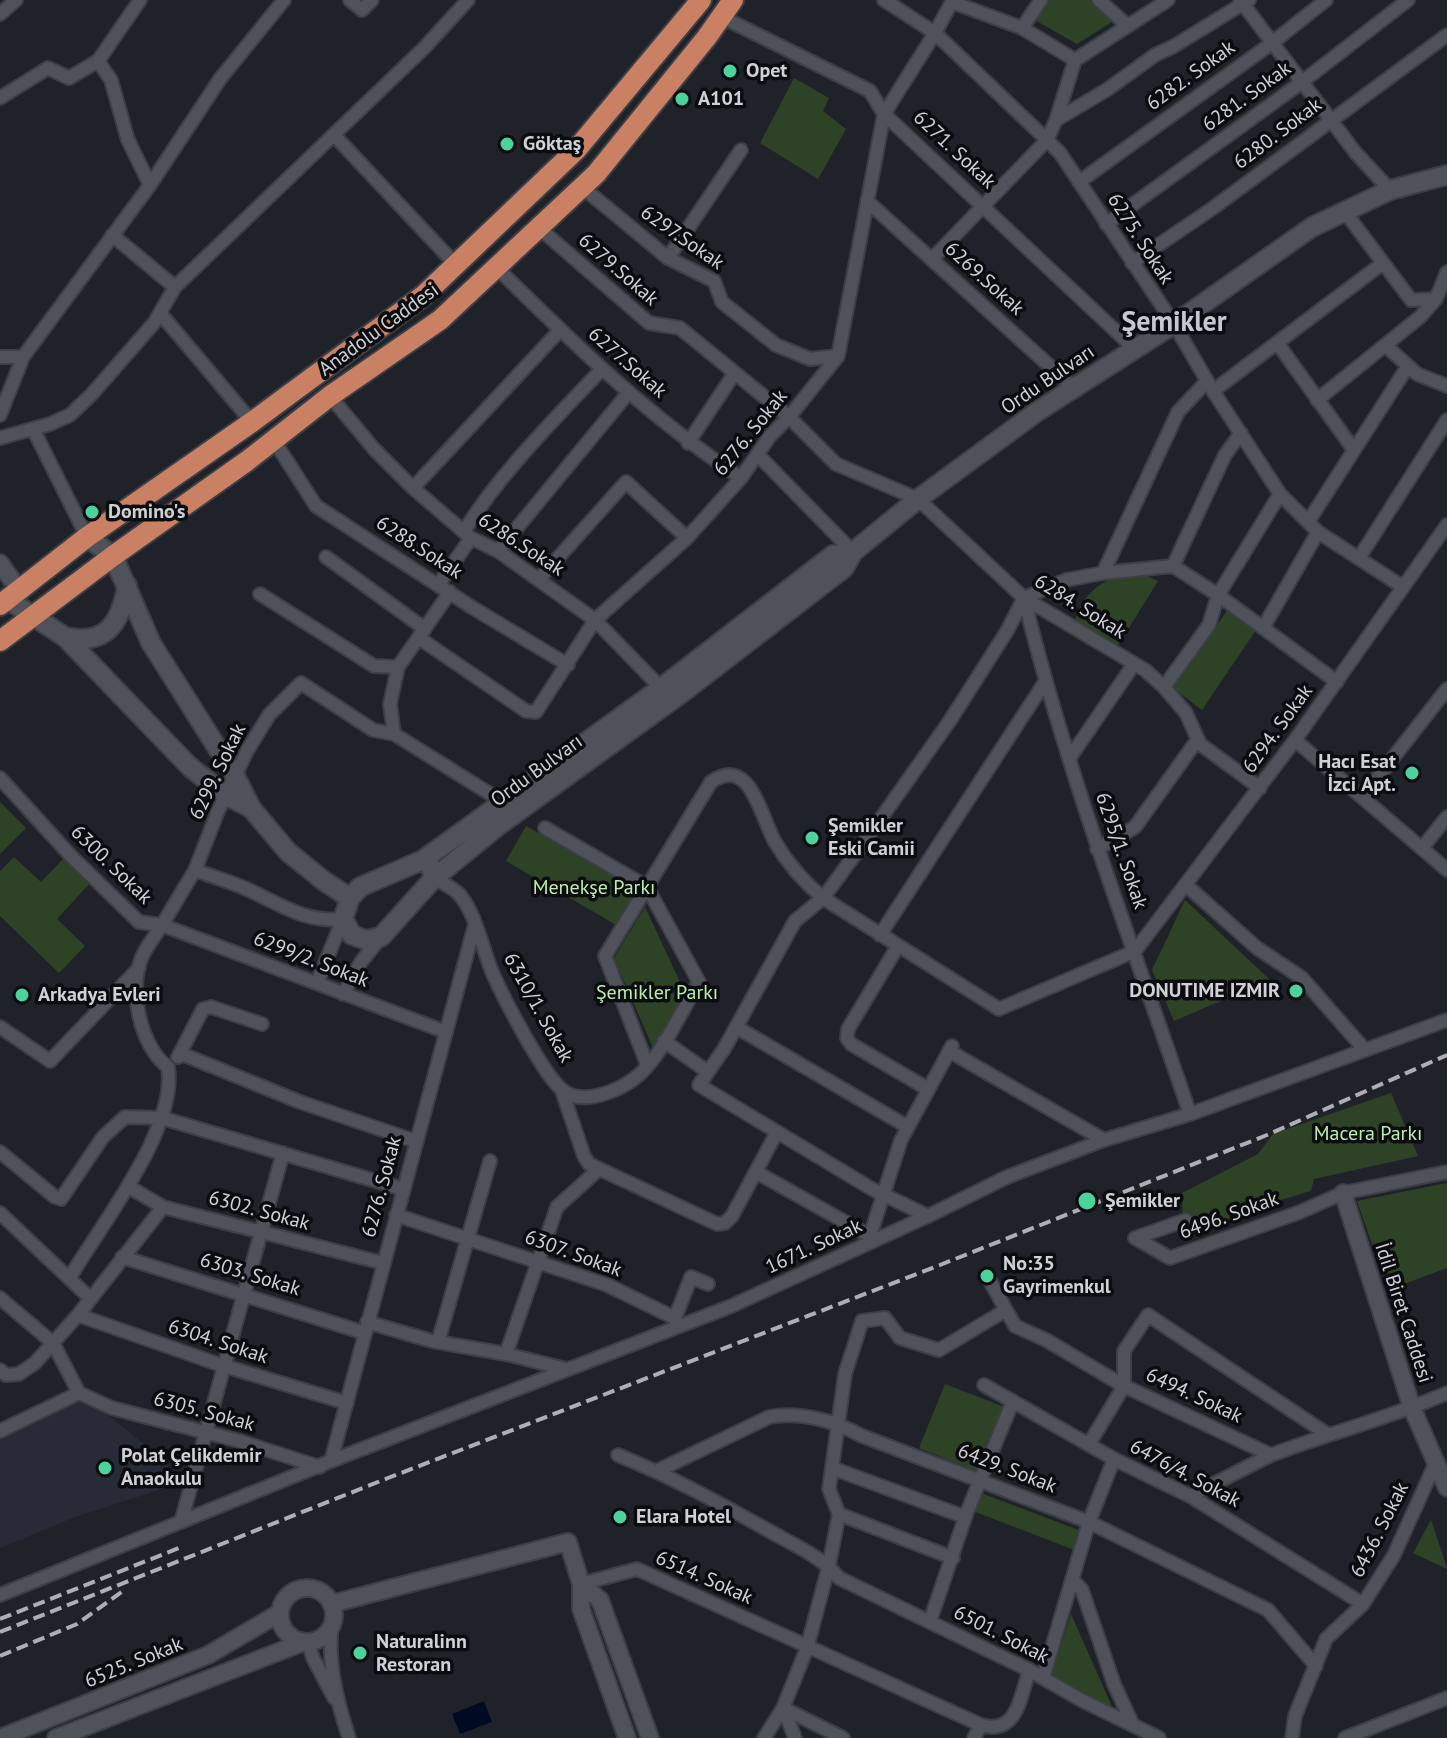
<!DOCTYPE html>
<meta charset="utf-8">
<style>
body{margin:0}
canvas{display:block;background:#1f2229}
</style>
<canvas width="1447" height="1738"></canvas>
<script>
const ctx = document.querySelector('canvas').getContext('2d');
ctx.lineJoin = 'round';
function fill(path, color) { ctx.fillStyle = color; ctx.fill(path, 'evenodd'); }
function strokePath(path, color, width, dash) { ctx.strokeStyle = color; ctx.lineWidth = width; ctx.lineCap = dash ? 'butt' : 'round'; ctx.setLineDash(dash || []); ctx.stroke(path); }
function write(font, color, halo, rows, align = 'center') {
  ctx.font = font + ' "PT Sans",sans-serif'; ctx.lineWidth = 7; ctx.setLineDash([]); ctx.textBaseline = 'middle'; ctx.strokeStyle = halo; ctx.fillStyle = color; for (const [text, x, y, turn = 0] of rows) {
    ctx.save(); ctx.translate(x, y); ctx.rotate((+turn || 0) * Math.PI / 180); ctx.textAlign = isNaN(turn) ? turn : align; if (halo) ctx.strokeText(text, 0, 0); ctx.fillText(text, 0, 0); ctx.restore();
  }
}
fill(new Path2D(`
 M77 1397 88 1399 155 1453 183 1482 75 1517 0 1548V1436Z`), '#262b37');
fill(new Path2D(`
 M1046 0H1090L1115 20 1077 44 1033 19Z
 M794 78 829 98 823 111 846 129 818 179 760 143Z
 M1121 575H1144L1158 581 1117 647 1075 622C1080 598 1098 582 1121 575Z
 M1229 608 1258 627 1202 710 1173 688Z
 M0 802 26 828 0 854Z
 M526 826 640 891 618 926 506 861Z
 M14 857 41 882 65 857 91 882 57 919 85 946 59 973 0 916V871Z
 M1185 900 1270 980 1174 1021 1152 970Z
 M645 907 687 997 653 1048 614 958Z
 M1391 1093 1418 1156 1314 1179 1311 1191 1256 1207 1209 1230 1197 1226 1183 1231 1182 1193 1258 1154 1273 1134Z
 M1447 1183V1268L1388 1290 1357 1201Z
 M945 1384 1007 1408 981 1473 919 1448Z
 M981 1493 1084 1532 1077 1551 973 1511Z
 M1431 1520 1447 1568V1569L1413 1553Z
 M1071 1614 1114 1711 1051 1676Z`), '#2e4226');
fill(new Path2D(`
 M484 1701 492 1722 460 1734 452 1714Z`), '#000b23');
const minor = new Path2D(`
 M140 0 98 61 111 80 128 140 150 185
 M350 0 362 10 372 0
 M884 0 935 33 1047 140 932 259
 M1099 0 1128 26
 M1240 0 1355 152 1390 190
 M952 2 1022 28 1075 60 1056 120 1047 140 1060 153 1174 324 1213 391 1280 494 1318 532 1403 587
 M0 14 16 0
 M722 17 870 91 884 114 1135 349
 M1022 28 1041 0
 M1075 60 1168 0
 M0 98 48 68 69 78 98 61
 M1056 120 1108 89 1155 55 1174 46 1249 0
 M334 135 456 265
 M1079 182 1272 43 1326 0
 M582 187 668 258 714 281 722 302 776 345 810 359 838 356
 M867 201 1074 388
 M1345 212 1411 300 1436 299
 M1106 224 1302 82 1408 0
 M539 228 649 323 680 328 789 417 836 464 918 499 1024 598 1145 670 1164 687 1186 713 1200 744 1260 788
 M112 235 175 287
 M668 258 741 150
 M1132 263 1213 208 1447 35
 M496 267C574 344 649 417 741 478
 M160 313 252 422
 M1278 344 1354 450
 M1385 345 1417 374 1447 386
 M0 357H23
 M1213 391 1383 263
 M330 396 374 449 413 488 471 538 498 551 595 620 661 688
 M1317 400 1420 317 1436 299 1447 272
 M0 415 23 357 150 185 220 79 284 0
 M33 429 87 537
 M0 438 50 424 70 415 92 394 154 323 175 287 424 48 468 0
 M273 439 316 506 473 608 568 665
 M688 443 734 374
 M758 455 853 552
 M413 488 560 330
 M1308 522 1408 366
 M464 531C502 471 553 421 601 370
 M498 551 629 392
 M326 557 425 629
 M1359 558 1447 420
 M1173 566 1225 455 1241 433
 M1103 573 1178 412 1207 381
 M539 579 626 482 687 538
 M438 585 471 538
 M260 594 374 666 398 667 450 592
 M1024 598C1067 774 1132 943 1190 1114
 M1024 598 1066 580 1103 573 1173 566 1218 595 1337 682
 M1263 628 1318 532
 M419 638 526 711 536 712 595 620 687 538 741 478 770 436 789 417 838 356 884 114 935 33 953 0
 M1164 687 1209 625 1218 595 1280 494
 M394 734 390 704 398 667
 M1295 740 1447 870
 M1069 759 1134 664
 M0 778 71 856 139 922 162 925C156 935 147 945 142 957 128 988 140 1047 168 1067 178 1128 101 1225 70 1277
 M1363 796 1447 689
 M1422 848 1447 817
 M1097 849 1135 827 1198 739
 M195 870C213 877 232 882 249 890 281 905 306 923 343 919L317 983
 M434 878C442 883 454 888 460 895 477 917 482 948 493 974 504 999 542 1072 561 1089 582 1108 622 1090 640 1074 665 1050 681 1011 699 982L647 887 545 828
 M1186 885 1257 948 1302 978 1365 1050
 M880 935 1045 682
 M898 946 848 1029 847 1038 851 1044 928 1089
 M343 994 361 962 381 937
 M0 1027 50 1061 139 968
 M736 1027 908 1127
 M446 1032 162 925 195 870 218 811 247 751 269 715 301 683 373 730 394 734 503 802
 M664 1041 708 1072
 M949 1051 1104 1140
 M182 1054 300 1102 415 1141
 M178 1057 203 1009 211 1007 262 1024
 M647 1064 605 956 711 782C751 755 760 816 775 842 788 864 804 882 823 898L999 1009 1135 951 1295 740 1447 525
 M562 1091 584 1156 589 1164 717 1224 725 1223 732 1216 777 1132
 M0 1152 55 1197 61 1199 103 1137 125 1117 162 1118 403 1189
 M756 1172 870 1236
 M129 1187 163 1207 383 1263
 M0 1213 90 1298
 M396 1215 607 1285 675 1318 691 1277 708 1284
 M928 1216 872 1189 699 1085 724 1049 795 921 823 898 865 841 951 719 1007 631 1024 598
 M1186 1220 1135 1238 1170 1258 1300 1212 1343 1193 1447 1172
 M872 1242 870 1236 901 1140 952 1046
 M122 1257 365 1333
 M990 1281 1015 1326 1046 1340 1124 1386 1271 1455C1329 1433 1390 1418 1447 1393
 M0 1298 53 1343 79 1393
 M78 1315 218 1364 347 1403
 M367 1322 432 1341 506 1354 566 1369
 M438 1342 490 1161
 M506 1354 557 1207 599 1169
 M0 1370 6 1375 19 1374 35 1363 78 1315 163 1207
 M984 1385 1114 1459 1190 1496 1363 1604
 M79 1393 112 1408 239 1441 320 1467
 M0 1431 79 1393
 M1089 1444 1124 1386V1351L1148 1315 1327 1434
 M618 1455C672 1477 723 1505 773 1533 796 1546 822 1557 839 1578L1029 1670 1083 1701 1159 1738
 M331 1461 475 924
 M832 1468 965 1517
 M657 1471 769 1417C800 1411 835 1421 862 1436L1089 1522 1268 1610 1316 1666
 M1190 1496 1271 1455
 M839 1514 953 1558
 M181 1522 283 1153
 M1072 1579 1082 1590 1114 1684 1133 1725
 M581 1584 637 1569 981 1725
 M0 1595 331 1461 729 1307 928 1216 1007 1177 1104 1140 1190 1114 1447 1020
 M930 1621 967 1512 1013 1401
 M332 1624C327 1663 337 1701 349 1738
 M308 1642 313 1658 334 1698
 M1043 1678 1089 1522 1114 1459
 M783 1708 843 1738
 M783 1708 795 1738
 M764 1738 783 1708 807 1648 829 1565 839 1514 829 1489 845 1374 862 1321 885 1318 900 1338 939 1350 1006 1310
 M974 1738 981 1725C1017 1736 1021 1696 1029 1670
 M1292 1738 1295 1716 1326 1639 1363 1604 1394 1555 1436 1462
 M1345 1738 1447 1698`);
const tertiary = new Path2D(`
 M0 563 19 590
 M1343 1193 1412 1408 1447 1488
 M581 1584 600 1600 650 1738
 M280 1615a27 27 0 1 1 54 0a27 27 0 1 1-54 0Z
 M331 1604 568 1542 581 1584V1609L627 1738
 M0 1738 208 1655 278 1614
 M56 1738 304 1642`);
const secondary = new Path2D(`
 M87 537 113 556 151 643 235 776 251 808 288 852 324 881 350 898
 M7 599 65 637 190 767 227 796 251 808
 M65 637C106 646 121 623 127 585
 M423 860 430 865 434 878 381 937 366 940 352 935 343 919 350 898 360 887 423 860 661 688 833 555 853 552
 M434 878 499 825 683 692 844 568 853 552 918 499 1038 411 1174 324 1312 227 1390 190 1447 175`);
const trunk = new Path2D(`
 M0 605 87 537 252 422 424 295 576 150 701 0
 M0 641 113 556 247 461 330 396 440 320 596 174 707 37 733 0`);
strokePath(minor, '#3c3f45', 16);
strokePath(tertiary, '#3c3f45', 20);
strokePath(secondary, '#3c3f45', 22);
strokePath(trunk, '#3c3f45', 24);
strokePath(minor, '#4f525a', 12);
strokePath(tertiary, '#4f525a', 16);
strokePath(secondary, '#4f525a', 18);
strokePath(trunk, '#ca8163', 20);
strokePath(new Path2D(`
 M0 1619 179 1548
 M0 1632 388 1478 940 1265 1267 1135 1447 1055
 M0 1656 77 1624 123 1591`), '#adafb5', 4, [12, 6]);
for (const [x, y, r, color] of [
 [730,71,8,"#4cd39b"],
 [682,99,8,"#4cd39b"],
 [507,144,8,"#4cd39b"],
 [92,512,8,"#4cd39b"],
 [1412,773,8,"#4cd39b"],
 [812,838,8,"#4cd39b"],
 [1296,991,8,"#4cd39b"],
 [22,995,8,"#4cd39b"],
 [1087,1201,10,"#4cd39b"],
 [987,1276,8,"#4cd39b"],
 [105,1468,8,"#4cd39b"],
 [620,1517,8,"#4cd39b"],
 [360,1653,8,"#4cd39b"]
]) { const dot = new Path2D(); dot.arc(x, y, r, 0, 2 * Math.PI); ctx.fillStyle = color; ctx.fill(dot); strokePath(dot, '#0a0c0f', 3); }
write('bold 20px', '#cfd1d6', '#0a0c0f', [
 ["Opet",746,71],
 ["A101",698,99],
 ["Göktaş",523,144],
 ["Domino's",108,512],
 ["Hacı Esat",1396,762,"right"],
 ["İzci Apt.",1396,785,"right"],
 ["Şemikler",828,826],
 ["Eski Camii",828,849],
 ["DONUTIME IZMIR",1280,991,"right"],
 ["Arkadya Evleri",38,995],
 ["Şemikler",1105,1201],
 ["No:35",1003,1264],
 ["Gayrimenkul",1003,1287],
 ["Polat Çelikdemir",121,1456],
 ["Anaokulu",121,1479],
 ["Elara Hotel",636,1517],
 ["Naturalinn",376,1642],
 ["Restoran",376,1665]
], 'left');
write('20px', '#cfd1d6', '#0a0c0f', [
 ["6282. Sokak",1191,76,-36],
 ["6281. Sokak",1247,97,-36],
 ["6280. Sokak",1278,134,-37],
 ["6271. Sokak",954,150,43],
 ["6297.Sokak",682,238,35],
 ["6275. Sokak",1140,239,57],
 ["6279.Sokak",618,270,41],
 ["6269.Sokak",984,279,42],
 ["Anadolu Caddesi",379,330,-36],
 ["6277.Sokak",627,363,41],
 ["Ordu Bulvarı",1048,380,-34],
 ["6276. Sokak",751,433,-51],
 ["6286.Sokak",521,545,33],
 ["6288.Sokak",419,548,33],
 ["6284. Sokak",1080,607,32],
 ["6294. Sokak",1278,729,-54],
 ["Ordu Bulvarı",537,771,-36],
 ["6299. Sokak",218,772,-64],
 ["6295/1. Sokak",1121,851,71],
 ["6300. Sokak",111,865,44],
 ["6299/2. Sokak",311,960,21],
 ["6310/1. Sokak",538,1008,61],
 ["6276. Sokak",382,1187,-75],
 ["6302. Sokak",259,1211,15],
 ["6496. Sokak",1229,1216,-20],
 ["1671. Sokak",814,1247,-25],
 ["6307. Sokak",573,1254,20],
 ["6303. Sokak",250,1275,17],
 ["İdil Biret Caddesi",1403,1313,72],
 ["6304. Sokak",218,1342,18],
 ["6494. Sokak",1194,1396,25],
 ["6305. Sokak",204,1412,15],
 ["6429. Sokak",1007,1469,21],
 ["6476/4. Sokak",1185,1474,28],
 ["6436. Sokak",1380,1530,-63],
 ["6514. Sokak",704,1578,24],
 ["6501. Sokak",1001,1635,27],
 ["6525. Sokak",134,1663,-22]
]);
write('20px', '#beefaa', '#0a0c0f', [
 ["Menekşe Parkı",594,888],
 ["Şemikler Parkı",657,993],
 ["Macera Parkı",1368,1134]
]);
write('bold 28px', '#c4c8d1', '#0a0c0f', [
 ["Şemikler",1174,323]
]);
</script>
